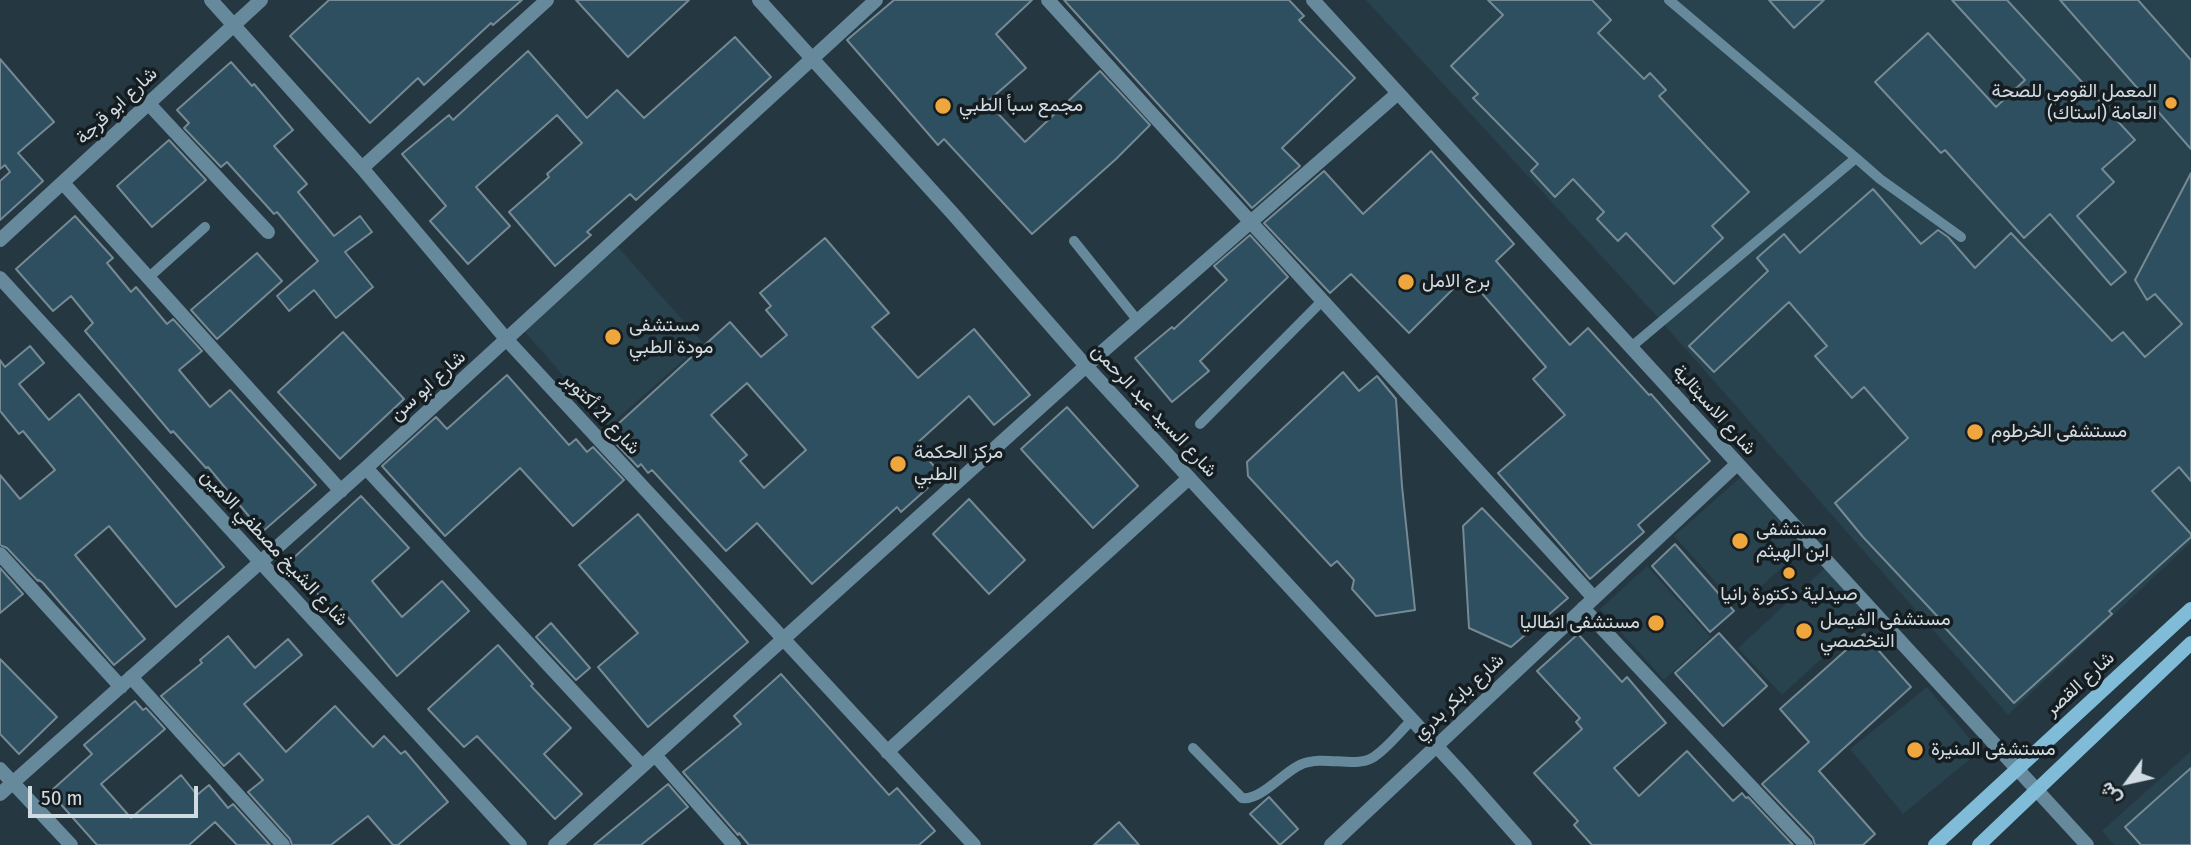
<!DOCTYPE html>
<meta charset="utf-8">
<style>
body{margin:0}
#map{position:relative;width:2191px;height:845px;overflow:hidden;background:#253740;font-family:"Fira Sans Condensed",Vazirmatn,sans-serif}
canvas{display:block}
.north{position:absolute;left:2093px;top:747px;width:70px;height:70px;-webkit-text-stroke:5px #151d21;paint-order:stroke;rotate:237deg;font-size:19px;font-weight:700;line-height:28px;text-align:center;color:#d1dce2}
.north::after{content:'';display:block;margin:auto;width:24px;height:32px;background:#d1dce2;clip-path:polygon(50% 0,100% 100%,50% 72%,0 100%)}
.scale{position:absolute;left:28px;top:786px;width:170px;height:32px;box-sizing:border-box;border:4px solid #d1dce2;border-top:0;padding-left:9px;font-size:21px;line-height:24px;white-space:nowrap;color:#d1dce2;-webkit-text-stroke:5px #151d21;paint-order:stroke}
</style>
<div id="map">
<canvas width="2191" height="845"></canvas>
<div class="north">ش</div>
<div class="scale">50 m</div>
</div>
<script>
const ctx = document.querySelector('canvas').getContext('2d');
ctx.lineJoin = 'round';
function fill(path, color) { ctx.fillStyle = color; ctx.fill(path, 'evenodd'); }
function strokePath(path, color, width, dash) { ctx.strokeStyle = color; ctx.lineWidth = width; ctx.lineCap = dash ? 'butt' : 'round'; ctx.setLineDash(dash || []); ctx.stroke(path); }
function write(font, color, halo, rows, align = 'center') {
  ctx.font = font + ' "Fira Sans Condensed",Vazirmatn,sans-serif'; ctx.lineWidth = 7; ctx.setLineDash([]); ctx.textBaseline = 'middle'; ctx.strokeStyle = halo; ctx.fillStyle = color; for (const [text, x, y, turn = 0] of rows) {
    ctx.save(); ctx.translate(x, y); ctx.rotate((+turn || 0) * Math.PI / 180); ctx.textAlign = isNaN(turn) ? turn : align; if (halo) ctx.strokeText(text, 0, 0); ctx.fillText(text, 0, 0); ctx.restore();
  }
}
fill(new Path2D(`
 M1366 0H2191V542L2008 715 1661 321Z
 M618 247 703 343 608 427 524 331Z
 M1743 475 1806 546 1738 607 1674 536Z
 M1647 566 1711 637 1664 680 1600 609Z
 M1827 566 1870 614 1782 695 1738 648Z
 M1927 687 1980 751 1903 814 1850 749Z
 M2191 751V845H2114L2102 831Z`), '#28424e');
const building = new Path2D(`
 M329 0H522L493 25 491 23 424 85 418 78 370 123 290 36Z
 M576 0H689L628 57Z
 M894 0H1032L996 34 1026 68 987 102 1025 142 1100 71 1150 125 1116 159 1032 234 944 139 938 145 847 40Z
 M1064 0H1289L1304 16 1299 20 1355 78 1282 148 1300 166 1252 208Z
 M1488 0H1592L1611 20 1598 33 1644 79 1650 73 1666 90 1659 96 1749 192 1712 226 1723 238 1674 284 1626 233 1618 241 1597 219 1604 212 1573 179 1555 197 1531 171 1538 164 1473 98 1478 94 1451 66 1503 15Z
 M1769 0H1824L1794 28Z
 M1952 0H2007L2135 140 2102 169 2114 182 2077 216 2126 272 2111 285 2050 214 2024 238 1945 150 1941 153 1875 82 1928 33 1996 107 2025 80Z
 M2060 0H2138L2191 60V149Z
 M735 37 771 77 636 200 630 194 587 232 591 235 555 266 509 212 549 177 547 174 582 143 557 115 476 187 510 226 468 264 430 221 446 206 402 154 449 115 453 120 528 51 587 118 617 90 644 118Z
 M0 59 54 122 18 153 43 181 0 220V181L10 172 5 165 0 169Z
 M231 62 252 86 254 84 293 130 274 146 307 184 298 192 334 236 360 216 372 232 345 252 373 287 336 318 314 290 289 311 277 296 318 261 277 212 274 214 227 162 221 167 184 128 189 123 177 110Z
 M169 140 206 180 152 227 117 186Z
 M1431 151 1514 244 1496 261 1570 345 1588 328 1649 395 1651 394 1710 461 1638 525 1644 532 1590 579 1498 473 1565 415 1533 379 1546 367 1473 283 1468 287 1462 280 1409 333 1351 274 1330 293 1264 223 1324 171 1363 214Z
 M2191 173V481L2179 467 2152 491 2191 534V537L2109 611 2112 614 2014 703 1937 619 1939 618 1863 537 1835 503 1908 438 1864 387 1852 398 1815 356 1827 346 1789 302 1714 372 1689 346 1768 271 1757 258 1784 234 1800 253 1873 189 1921 244 1938 230 1948 237 1975 268 2011 233 2112 341 2123 332 2145 357 2182 324 2155 294 2147 300 2135 280Z
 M75 216 113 258 107 263 131 292 136 287 167 324 173 319 202 351 179 370 210 407 230 390 316 485 262 532 208 467 206 468 173 431 171 433 85 331 93 323 71 296 53 311 16 269Z
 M1250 235 1288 277 1200 361 1209 371 1172 402 1135 358 1172 327 1174 329 1227 280 1214 266Z
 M825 238 889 313 872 327 918 378 974 329 1030 395 994 425 969 396 915 445 942 475 901 512 897 507 812 584 757 523 726 551 652 470 648 473 641 464 638 467 607 434 730 322 761 357 787 335 766 310 771 306 760 293ZM747 383 806 450 764 488 740 461 747 455 711 415Z
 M257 253 282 281 217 339 191 310Z
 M343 332 404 399 340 459 278 392Z
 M30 346 44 363 19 384 49 420 79 394 224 567 176 607 109 526 75 555 145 639 114 665 43 583 39 580 38 581 7 548 0 545V475L20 499 55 470 23 431 19 434 0 411V360L5 367Z
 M1343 372 1359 391 1377 376 1396 399 1402 486 1415 610 1376 616 1352 589 1354 580 1337 561 1331 566 1248 476 1247 462Z
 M507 375 569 445 576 439 587 452 593 447 624 480 573 526 520 468 445 536 382 466 436 417 447 429Z
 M1067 407 1138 486 1093 528 1021 449Z
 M361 496 409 548 372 581 402 617 442 581 469 611 397 676 341 609 336 614 289 562Z
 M969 499 1025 560 989 594 933 534Z
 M1482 508 1568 598 1511 647 1469 628 1463 526Z
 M638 514 748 642 648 727 598 667 638 633 579 565Z
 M1675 544 1734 611 1710 632 1652 566Z
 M0 568 23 594 0 613Z
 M551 623 590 668 576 680 536 637Z
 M1719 633 1767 686 1723 726 1675 673Z
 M1578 634 1622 682 1627 677 1666 723 1614 768 1639 796 1687 751 1733 801 1742 793 1746 798 1748 797 1793 845H1592L1574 825 1578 821 1534 773 1582 729 1576 722 1580 718 1537 671Z
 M1864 634 1911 687 1819 771 1875 834 1863 845H1815L1813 838 1762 784 1809 742 1780 709Z
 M228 636 255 668 288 639 302 655 244 704 286 752 335 706 373 747 384 736 401 754 405 751 448 802 398 845H393L368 816 331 845H292L290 839 248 792 263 780 239 753 224 766 161 696 202 663 200 660Z
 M498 645 533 684 531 686 571 728 544 754 582 794 555 819 477 736 464 747 428 709Z
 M0 659 57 717 19 754 0 734Z
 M781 674 889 795 897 788 935 831 919 845H749L739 833 738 835 683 772 741 724 734 716Z
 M135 701 143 710 146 708 165 729 101 784 131 818 181 775 197 795 209 785 228 808 233 804 270 845H237L215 822 189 845H97L50 792 92 754 84 745Z
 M2191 768V845H2141L2125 827Z
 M668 784 688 807 641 845H594Z
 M1269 797 1298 829 1280 845 1250 814Z
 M1119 822 1139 845H1094Z`);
fill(building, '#2d4f5f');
strokePath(building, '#758a94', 2);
strokePath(new Path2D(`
 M1856 158 1880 179 1961 237
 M1074 241 1138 321
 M148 278 205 227
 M1631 347 1856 158 1669 0
 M1200 424 1322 301
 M1193 748 1242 798C1261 801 1284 771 1302 764 1323 755 1355 768 1372 758 1387 749 1400 731 1412 720`), '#668a9c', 10);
strokePath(new Path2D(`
 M211 0 362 168 507 340 974 845
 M1048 0 1594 598
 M1313 0 2087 845
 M148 103 268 232
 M362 168 547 0
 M63 183 341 491
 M0 240 261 0
 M0 278 520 845
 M366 468 642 766
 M0 554 121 687
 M1583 608 1806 845
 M131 677 283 845
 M887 752 1189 478
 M655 755 734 845
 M0 769 71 845
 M0 794 366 468 876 0
 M555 845 1086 366 1398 93
 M1331 845 1737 464`), '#668a9c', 14);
strokePath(new Path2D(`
 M759 0 954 215 1086 366 1464 776 1525 845`), '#668a9c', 14);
strokePath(new Path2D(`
 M1935 845 2191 609
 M1979 845 2191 643`), '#80bbd8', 14);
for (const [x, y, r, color] of [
 [2171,103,7,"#efa73d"],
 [943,106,9,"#efa73d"],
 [1406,282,9,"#efa73d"],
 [613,337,9,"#efa73d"],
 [1975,432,9,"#efa73d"],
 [898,464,9,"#efa73d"],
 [1740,541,9,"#efa73d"],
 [1789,573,7,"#efa73d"],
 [1656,623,9,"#efa73d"],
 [1804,631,9,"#efa73d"],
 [1915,750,9,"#efa73d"]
]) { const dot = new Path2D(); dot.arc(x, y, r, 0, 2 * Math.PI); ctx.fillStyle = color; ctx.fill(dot); strokePath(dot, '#151d21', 2.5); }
write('19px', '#d1dce2', '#151d21', [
 ["المعمل القومي للصحة",2157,92,"right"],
 ["العامة (استاك)",2157,114,"right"],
 ["مجمع سبأ الطبي",959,106],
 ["برج الامل",1422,282],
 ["مستشفى",629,326],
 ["مودة الطبي",629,348],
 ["مستشفى الخرطوم",1991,432],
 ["مركز الحكمة",914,453],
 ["الطبي",914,475],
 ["مستشفى",1756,530],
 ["ابن الهيثم",1756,552],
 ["صيدلية دكتورة رانيا",1789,595,"center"],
 ["مستشفى الفيصل",1820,620],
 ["التخصصي",1820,642],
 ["مستشفى انطاليا",1640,623,"right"],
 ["مستشفى المنيرة",1931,750]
], 'left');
write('19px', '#d1dce2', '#151d21', [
 ["شارع ابو قرجة",117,106,-43],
 ["شارع ابو سن",428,386,-42],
 ["شارع الاسبتالية",1714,410,48],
 ["شارع السيد عبد الرحمن",1154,411,47],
 ["شارع 21 أكتوبر",601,414,47],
 ["شارع الشيخ مصطفي الامين",274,548,47],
 ["شارع القصر",2080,684,-42],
 ["شارع بابكر بدري",1459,697,-43]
]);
</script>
